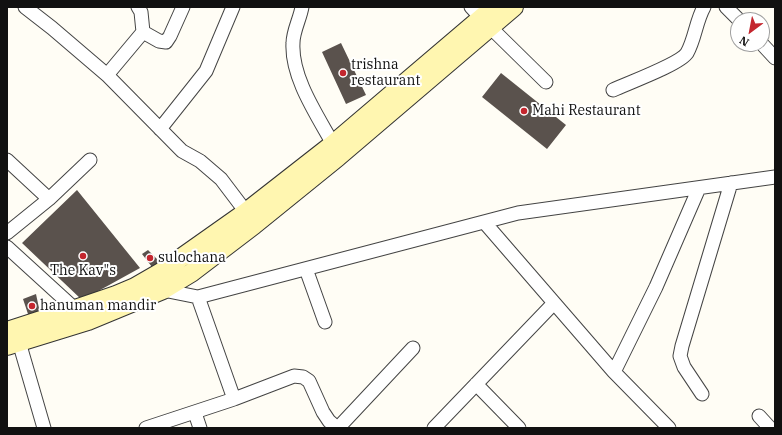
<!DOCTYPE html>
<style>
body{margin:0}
#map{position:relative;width:782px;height:435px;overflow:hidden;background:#fffdf5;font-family:"IBM Plex Serif",serif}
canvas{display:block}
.frame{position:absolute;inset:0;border:8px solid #111;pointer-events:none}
.north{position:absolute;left:730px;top:12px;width:40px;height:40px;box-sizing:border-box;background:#fff;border:1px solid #a0a0a0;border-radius:50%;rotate:212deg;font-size:11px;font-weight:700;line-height:16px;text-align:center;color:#111}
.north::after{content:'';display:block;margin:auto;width:14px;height:18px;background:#c4262e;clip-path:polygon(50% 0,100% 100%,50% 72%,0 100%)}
</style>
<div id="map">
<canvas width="782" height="435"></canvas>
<div class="frame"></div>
<div class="north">N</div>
</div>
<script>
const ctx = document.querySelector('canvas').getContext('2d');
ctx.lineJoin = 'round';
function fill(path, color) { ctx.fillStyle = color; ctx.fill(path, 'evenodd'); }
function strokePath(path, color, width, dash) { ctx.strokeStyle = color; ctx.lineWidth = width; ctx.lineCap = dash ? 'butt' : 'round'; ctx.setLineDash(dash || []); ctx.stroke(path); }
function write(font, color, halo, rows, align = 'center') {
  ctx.font = font + ' "IBM Plex Serif",serif'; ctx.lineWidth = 4; ctx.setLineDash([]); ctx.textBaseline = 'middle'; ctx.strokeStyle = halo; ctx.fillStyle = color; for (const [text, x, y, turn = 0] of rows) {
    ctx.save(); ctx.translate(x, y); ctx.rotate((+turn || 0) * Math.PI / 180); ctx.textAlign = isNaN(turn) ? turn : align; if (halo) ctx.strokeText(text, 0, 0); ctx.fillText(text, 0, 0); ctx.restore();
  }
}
fill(new Path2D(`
 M341 43 366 95 346 104 322 52Z
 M501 73 566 125 547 149 482 97Z
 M77 190 140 268 82 300 22 243Z
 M148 250 160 262 152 267 142 254Z
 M36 294 40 313 29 317 23 299Z`), '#5a524d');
const street = new Path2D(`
 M25 7 52 28 107 75 182 151 200 161 221 179 246 212
 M302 7C300 19 293 31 293 43 291 77 317 115 333 144
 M471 7 481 18
 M726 7 739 20
 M490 27 546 82
 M143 32 159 41 166 42 170 36 183 7
 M762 44 775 58
 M107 75 143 32 141 12 138 7
 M613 90C628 83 680 64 687 53 695 39 696 21 704 7
 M160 129 206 71 233 7
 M7 160 49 199 7 233
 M49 199 90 160
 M485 223 614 372 669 428
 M7 247 75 309
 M306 269 325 322
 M159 287 163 290 198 297 518 213 775 177
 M198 297 234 399
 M19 342 44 428
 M614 372 656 287 699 188
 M476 384 519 428
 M702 394 684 367 680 356 682 346 731 183
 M195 413 200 428
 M759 416 770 428
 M146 428 234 399 294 376 303 377 309 381 323 412 329 421 337 428
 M338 428 413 348
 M434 428 554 303`);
const secondary = new Path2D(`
 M7 331 75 309 116 295 135 287 161 272 246 212 333 144 494 7
 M7 346 88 321 163 290 191 273 254 225 338 157 514 7`);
strokePath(street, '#444', 15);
strokePath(secondary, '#333', 20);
strokePath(street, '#fff', 13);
strokePath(secondary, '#fff6b0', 18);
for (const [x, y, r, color] of [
 [343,73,4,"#c4262e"],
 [524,111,4,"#c4262e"],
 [83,256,4,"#c4262e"],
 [150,258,4,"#c4262e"],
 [32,306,4,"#c4262e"]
]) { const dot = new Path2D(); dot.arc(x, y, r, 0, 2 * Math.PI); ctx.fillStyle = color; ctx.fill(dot); strokePath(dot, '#fff', 1.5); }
write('14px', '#111', '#fff', [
 ["trishna",351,65],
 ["restaurant",351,81],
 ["Mahi Restaurant",532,111],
 ["sulochana",158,258],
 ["The Kav\"s",83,271,"center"],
 ["hanuman mandir",40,306]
], 'left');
</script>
